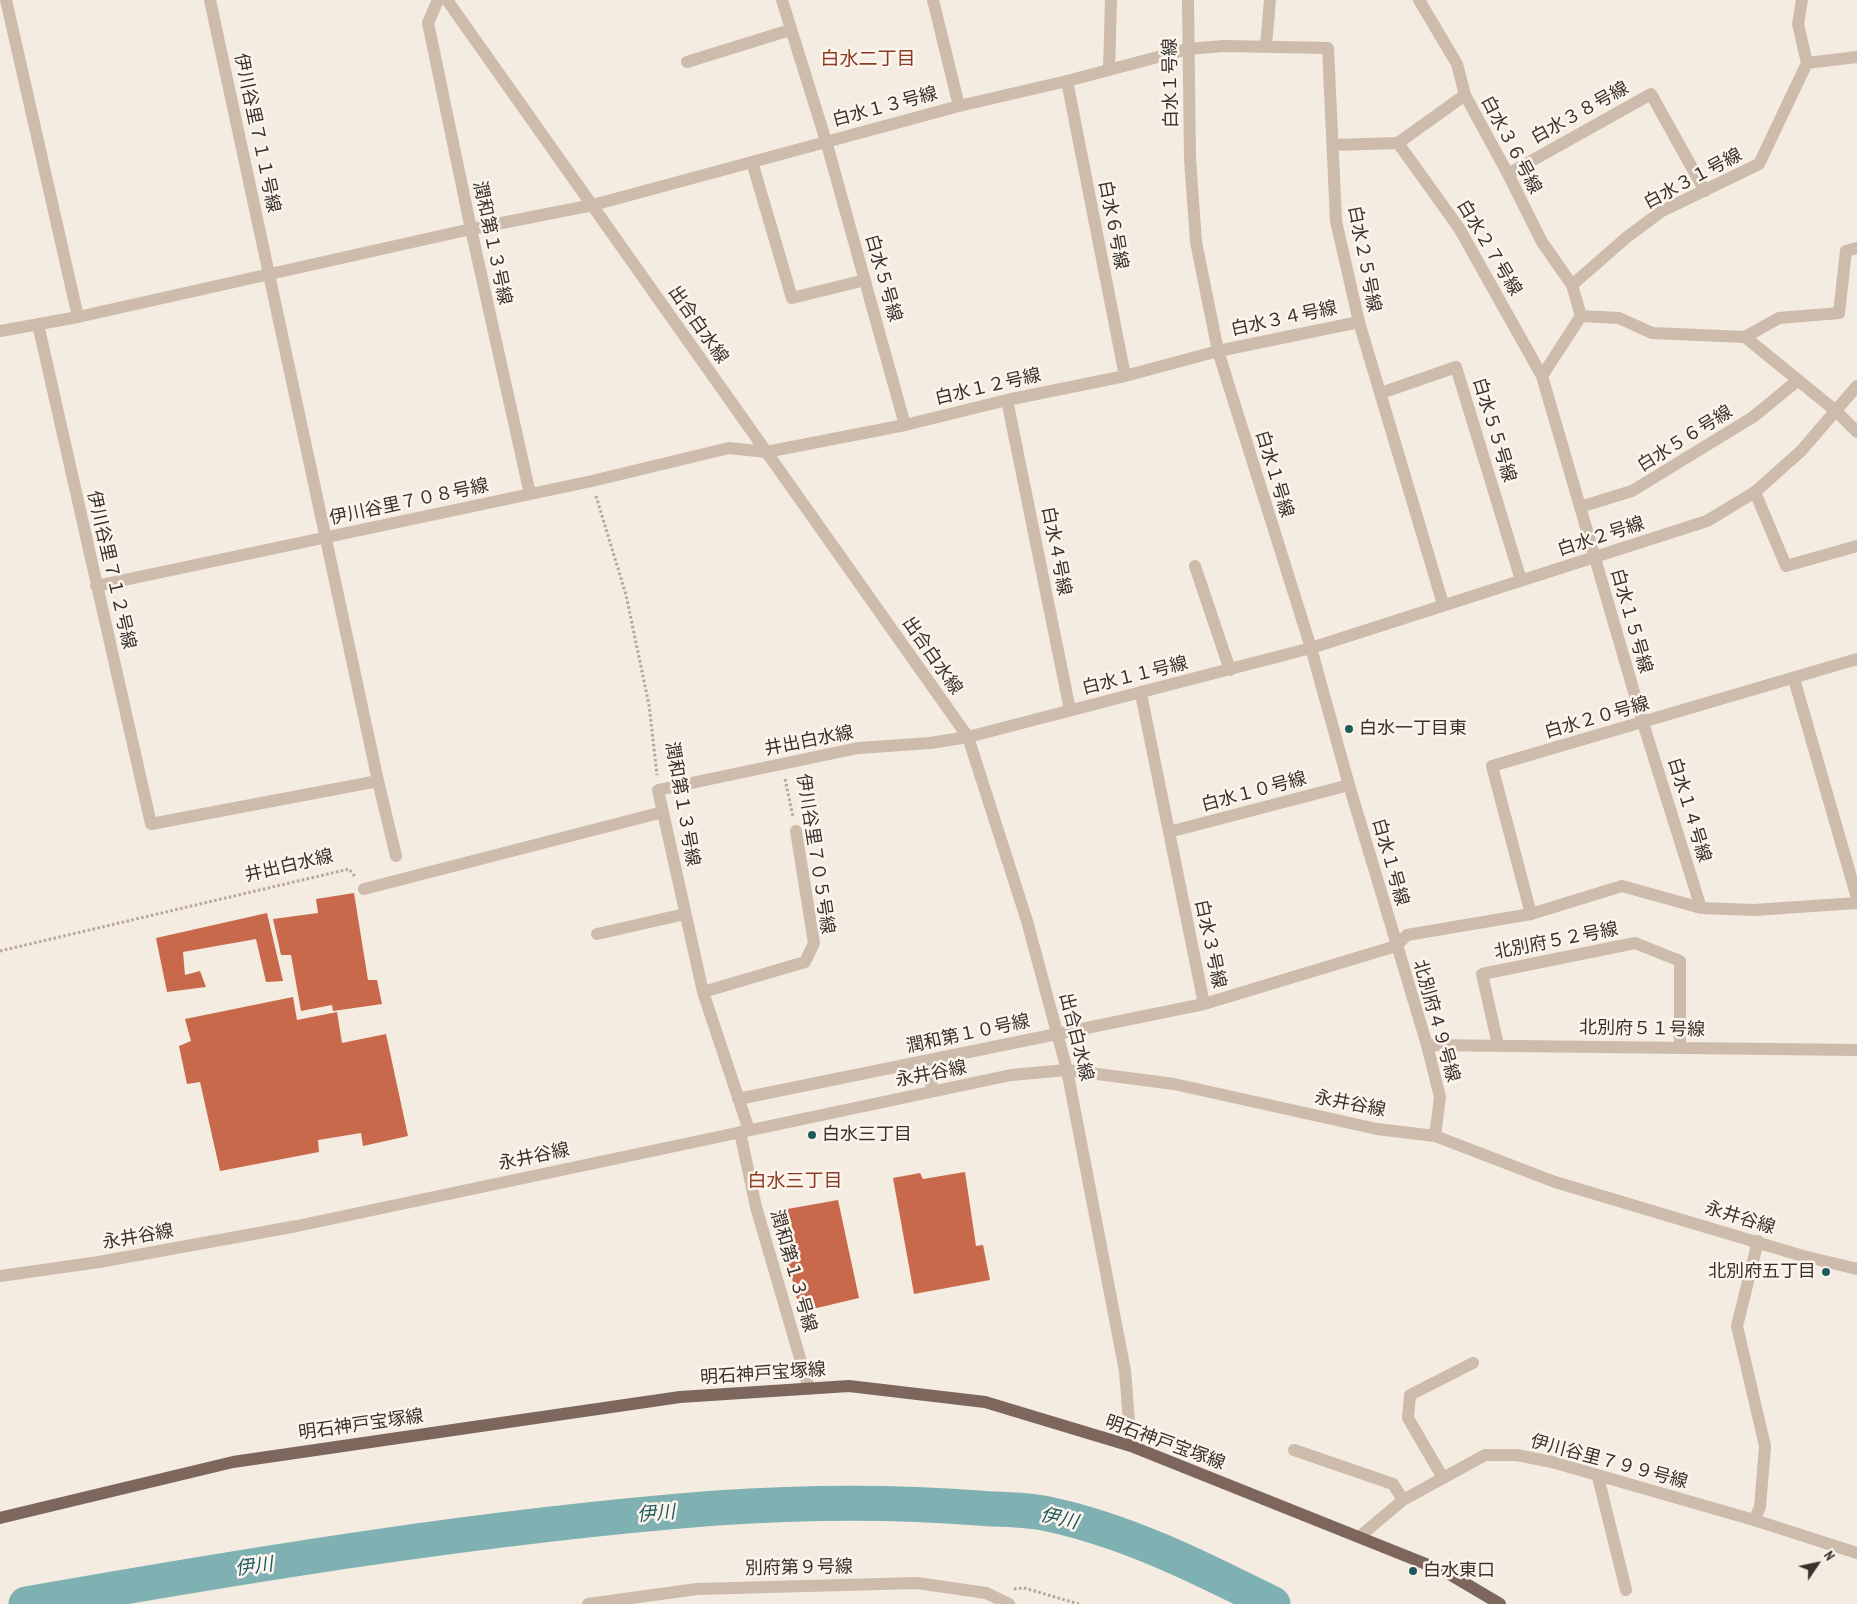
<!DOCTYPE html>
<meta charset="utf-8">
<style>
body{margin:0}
#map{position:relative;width:1857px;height:1604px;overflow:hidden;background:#f4ebe1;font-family:"PT Sans Narrow",sans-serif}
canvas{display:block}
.north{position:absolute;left:1792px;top:1539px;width:50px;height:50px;-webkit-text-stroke:4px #fbf5ee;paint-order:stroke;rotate:56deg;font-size:14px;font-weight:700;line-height:20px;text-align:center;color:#3b302b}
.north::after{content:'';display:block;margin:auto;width:18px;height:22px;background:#3b302b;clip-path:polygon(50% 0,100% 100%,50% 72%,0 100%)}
</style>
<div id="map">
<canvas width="1857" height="1604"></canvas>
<div class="north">N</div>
</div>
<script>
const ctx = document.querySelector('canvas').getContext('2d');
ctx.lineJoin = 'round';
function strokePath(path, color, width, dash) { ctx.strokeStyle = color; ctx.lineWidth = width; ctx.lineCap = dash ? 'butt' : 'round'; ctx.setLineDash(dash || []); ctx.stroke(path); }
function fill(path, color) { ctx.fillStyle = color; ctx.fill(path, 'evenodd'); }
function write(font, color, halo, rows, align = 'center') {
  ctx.font = font + ' "PT Sans Narrow","Noto Sans JP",sans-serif'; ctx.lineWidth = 5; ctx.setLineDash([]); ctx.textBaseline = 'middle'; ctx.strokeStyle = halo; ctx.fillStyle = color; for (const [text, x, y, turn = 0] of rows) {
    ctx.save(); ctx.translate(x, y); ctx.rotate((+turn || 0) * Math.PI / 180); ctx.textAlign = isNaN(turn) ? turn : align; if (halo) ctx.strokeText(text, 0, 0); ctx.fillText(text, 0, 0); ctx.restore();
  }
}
strokePath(new Path2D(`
 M26 1604C254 1564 485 1526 716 1508 804 1502 890 1501 978 1508 1001 1510 1026 1509 1048 1514 1128 1531 1201 1568 1273 1604`), '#7fb0b2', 35);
fill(new Path2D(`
 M354 893 368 980H377L382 1004 333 1011 332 1005 301 1011 291 955H281L273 919 318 913 316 899Z
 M267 913 283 981 266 982 256 939 183 952 185 975 200 971 206 987 167 992 156 938Z
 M293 997 297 1020 337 1012 342 1043 386 1034 408 1136 363 1146 361 1133 318 1140 319 1152 220 1171 200 1082 187 1084 179 1046 191 1041 185 1019Z
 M965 1172 976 1246 983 1245 990 1280 914 1294 893 1178 920 1173 923 1179Z
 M838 1200 859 1298 800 1312 776 1211Z`), '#c8694b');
strokePath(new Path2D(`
 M596 496 626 595 649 705 657 775
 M785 779 793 817
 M0 951 349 869 356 878
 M1014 1589 1024 1588 1079 1604`), '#b9a596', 3, [2.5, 2.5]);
strokePath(new Path2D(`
 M6 0 78 317
 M210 0 378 781 396 856
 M438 0 428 23 471 229 530 494
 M782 0 826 141 905 425
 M933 0 959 106
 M1419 0 1457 64 1465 95
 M1266 46 1270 0
 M1188 49 1224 46 1328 48 1336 221 1359 322 1443 604
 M687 62 790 30
 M1807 63 1857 57
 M1109 70 1111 0
 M1067 81 1125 376
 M1398 143 1459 228 1542 376
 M1333 145 1398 143 1465 95 1508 174 1542 242 1572 285
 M752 162 792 298 865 280
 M1508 174 1651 94 1705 191
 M1581 316 1619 318 1652 333 1745 337 1836 411 1857 432
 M38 324 151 824 378 781
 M1745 337 1779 318 1839 313 1846 251 1857 248
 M1381 393 1456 367 1521 580
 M1007 400 1070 710
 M1755 492 1786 566 1857 546
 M1580 507 1632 491 1753 417 1797 381
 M1195 566 1230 670
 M96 586 592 481 729 448 766 452 905 425 1007 400 1125 376 1218 351 1359 322
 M1794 679 1857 898
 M1141 694 1204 1004 1396 946 1407 935 1531 914 1622 886 1701 908 1754 910 1857 903
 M1169 832 1349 785
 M364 889 663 812
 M1701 908 1643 723 1542 376 1581 316 1572 285 1627 237 1662 211 1759 164 1807 63 1798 24 1802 0
 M1531 914 1492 766 1857 659
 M597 934 685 914
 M703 992 805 962 814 943 796 831
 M1427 1045 1857 1050
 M1498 1045 1482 974 1635 943 1680 961V1047
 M926 1061 933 1091
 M738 1099 1204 1004
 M749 1130 703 992 658 790 858 748 930 743 968 737 1311 648
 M740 1132 756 1207 809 1389
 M1294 1450 1393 1484 1403 1500
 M1598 1477 1626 1590
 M1443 1478 1408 1418 1410 1395 1473 1363
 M1754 1520 1760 1507 1765 1446 1737 1326 1758 1241
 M1359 1537 1403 1500 1485 1455H1517L1552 1462 1754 1520 1857 1553
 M588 1604 697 1589 917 1583 986 1593 1009 1604`), '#cdbbac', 12);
strokePath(new Path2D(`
 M447 0 968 737 1027 921 1067 1070 1125 1371 1131 1446
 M1188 0 1190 159 1196 242 1218 351 1311 648 1349 785 1427 1045 1440 1097 1435 1136
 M0 331 78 317 471 229 593 205 959 106 1067 81 1188 49
 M1311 648 1707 521 1755 492 1801 451 1857 386
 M0 1276 99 1262 297 1226 1011 1075 1067 1070 1174 1084 1377 1129 1435 1136 1555 1182 1803 1256 1857 1269`), '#cdbbac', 12);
strokePath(new Path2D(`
 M0 1518 233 1462 680 1397 849 1386 985 1402 1131 1446 1446 1572 1500 1604`), '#7d675c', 12);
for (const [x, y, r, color] of [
 [1349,729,5,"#1f5a5e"],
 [812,1135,5,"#1f5a5e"],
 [1826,1272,5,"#1f5a5e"],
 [1413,1571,5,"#1f5a5e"]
]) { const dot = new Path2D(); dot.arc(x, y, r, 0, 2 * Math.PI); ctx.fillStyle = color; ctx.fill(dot); strokePath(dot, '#fbf5ee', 2); }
write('18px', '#3b302b', '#fbf5ee', [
 ["白水１号線",1171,83,-91],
 ["白水１３号線",885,107,-15],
 ["白水３８号線",1580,113,-29],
 ["伊川谷里７１１号線",257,133,78],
 ["白水３６号線",1511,145,62],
 ["白水３１号線",1693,179,-28],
 ["白水６号線",1113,225,79],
 ["潤和第１３号線",492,243,78],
 ["白水２７号線",1489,248,59],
 ["白水２５号線",1364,259,79],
 ["白水５号線",883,278,74],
 ["白水３４号線",1284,319,-12],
 ["出合白水線",698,325,55],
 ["白水１２号線",988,387,-13],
 ["白水５５号線",1494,430,73],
 ["白水５６号線",1685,439,-32],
 ["白水１号線",1274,474,73],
 ["伊川谷里７０８号線",409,502,-12],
 ["白水２号線",1601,537,-18],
 ["白水４号線",1056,551,79],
 ["伊川谷里７１２号線",111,570,77],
 ["白水１５号線",1631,621,74],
 ["出合白水線",932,656,55],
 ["白水１１号線",1135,676,-14],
 ["白水２０号線",1597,718,-16],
 ["井出白水線",809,741,-11],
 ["白水１０号線",1254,792,-15],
 ["潤和第１３号線",682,804,80],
 ["白水１４号線",1689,810,73],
 ["伊川谷里７０５号線",815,854,81],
 ["白水１号線",1390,862,74],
 ["井出白水線",289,866,-13],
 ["北別府５２号線",1556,941,-11],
 ["白水３号線",1210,944,78],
 ["北別府４９号線",1436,1021,74],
 ["北別府５１号線",1642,1029,1],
 ["潤和第１０号線",968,1034,-12],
 ["出合白水線",1076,1037,76],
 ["永井谷線",931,1074,-11],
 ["永井谷線",1350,1104,11],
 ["永井谷線",534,1157,-12],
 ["永井谷線",1740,1218,17],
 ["永井谷線",138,1237,-10],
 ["潤和第１３号線",793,1271,74],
 ["明石神戸宝塚線",763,1374,-4],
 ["明石神戸宝塚線",361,1425,-8],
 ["明石神戸宝塚線",1165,1443,20],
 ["伊川谷里７９９号線",1609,1462,15],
 ["別府第９号線",799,1568,-1]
]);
write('18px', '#3b302b', '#fbf5ee', [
 ["白水一丁目東",1359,729],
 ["白水三丁目",822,1135],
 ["北別府五丁目",1816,1272,"right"],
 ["白水東口",1423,1571]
], 'left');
write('19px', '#8c3b22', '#fbf5ee', [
 ["白水二丁目",868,60],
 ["白水三丁目",795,1182]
]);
write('italic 19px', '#1f5a5e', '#fbf5ee', [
 ["伊川",656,1514,-5],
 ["伊川",1059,1519,13],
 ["伊川",254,1567,-8]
]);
</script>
